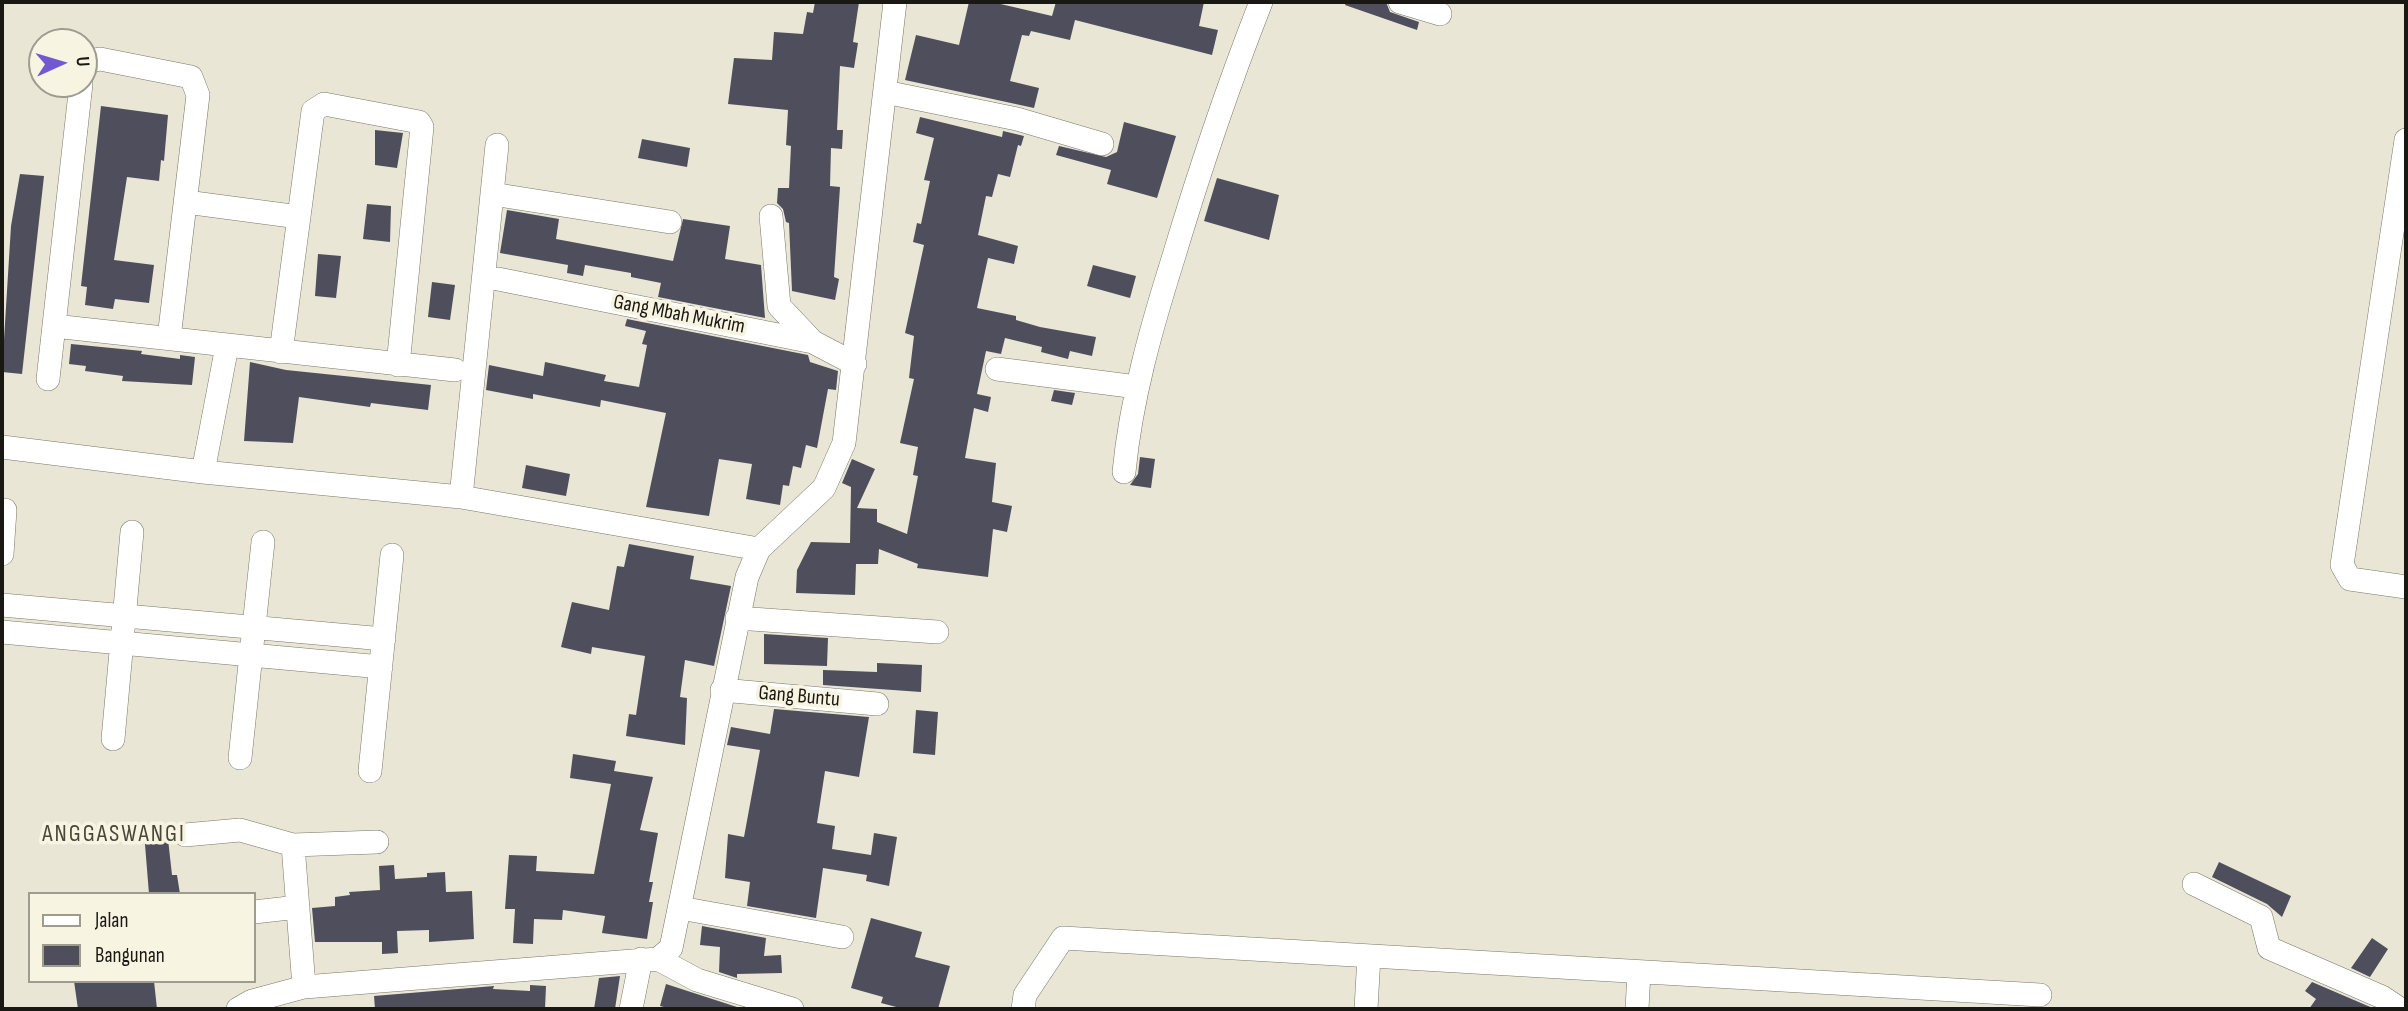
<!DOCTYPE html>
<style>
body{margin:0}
#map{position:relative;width:2408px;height:1011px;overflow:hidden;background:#e9e6d5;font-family:"Sofia Sans Condensed",sans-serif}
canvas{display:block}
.frame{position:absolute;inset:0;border:4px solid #191812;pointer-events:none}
.legend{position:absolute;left:28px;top:892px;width:228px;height:91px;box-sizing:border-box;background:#f7f4e2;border:2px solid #9e9c8f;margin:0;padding:9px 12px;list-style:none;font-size:21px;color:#191812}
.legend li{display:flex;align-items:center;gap:14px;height:35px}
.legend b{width:35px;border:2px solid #9e9c8f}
.north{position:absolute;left:28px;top:28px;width:70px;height:70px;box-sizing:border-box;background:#f7f4e2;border:2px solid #9e9c8f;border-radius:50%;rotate:86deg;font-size:19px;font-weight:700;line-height:28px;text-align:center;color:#191812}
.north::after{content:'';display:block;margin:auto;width:24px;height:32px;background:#7259d3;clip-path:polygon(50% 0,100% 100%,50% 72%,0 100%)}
</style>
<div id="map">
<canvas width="2408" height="1011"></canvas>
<div class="frame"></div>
<ul class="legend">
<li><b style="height:9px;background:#fff"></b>Jalan</li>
<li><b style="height:19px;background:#4f4e5c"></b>Bangunan</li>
</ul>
<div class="north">U</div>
</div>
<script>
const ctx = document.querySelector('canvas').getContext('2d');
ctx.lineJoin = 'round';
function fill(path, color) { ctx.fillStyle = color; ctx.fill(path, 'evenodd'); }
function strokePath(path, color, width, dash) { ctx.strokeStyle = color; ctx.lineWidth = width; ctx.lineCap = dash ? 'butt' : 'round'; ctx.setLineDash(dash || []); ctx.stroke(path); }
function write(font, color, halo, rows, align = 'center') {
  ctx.font = font + ' "Sofia Sans Condensed",sans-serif'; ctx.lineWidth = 7; ctx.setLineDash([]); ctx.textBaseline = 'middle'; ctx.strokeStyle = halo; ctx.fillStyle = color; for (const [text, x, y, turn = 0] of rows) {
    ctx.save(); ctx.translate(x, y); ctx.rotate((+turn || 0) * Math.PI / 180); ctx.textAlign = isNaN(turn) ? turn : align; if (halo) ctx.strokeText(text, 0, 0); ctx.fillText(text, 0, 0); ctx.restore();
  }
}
fill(new Path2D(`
 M815 2H859L853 42 858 43 854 68 840 66 837 130H843L842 149 831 148 830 186 840 187 834 277 839 279 835 300 792 291 789 223 786 222 783 209 777 203 778 188H789L791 146 786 145 788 110 728 104 734 58 772 60 774 32 803 34 807 12 813 13Z
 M969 2H992L1052 16 1056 2H1204L1199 26 1218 30 1212 55 1075 20 1070 40 1031 31 1029 36 1022 35 1010 81 1039 88 1034 108 905 80 916 35 959 45Z
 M1346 2H1386L1390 12 1419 22 1417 30 1345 5Z
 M101 106 168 115 164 161 161 160 159 181 127 177 114 260 154 265 149 303 115 299 113 309 85 305 87 287 81 286Z
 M920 117 1002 137 1003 131 1024 136 1021 146 1018 145 1010 177 998 174 992 197 986 196 978 235 1018 246 1014 264 988 258 977 308 1016 316V320L1040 327 1096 337 1092 356 1070 351 1068 359 1041 352 1042 347 1005 338 1001 354 986 351 977 394 991 397 988 412 974 408 965 458 996 463 992 502 1012 506 1007 532 993 529 988 577 917 568 918 564 879 549 878 564H856L855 595 796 593 797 570 811 542 850 543 851 487 842 483 852 459 875 469 857 508 877 509V522L907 534 918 476 913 475 918 447 900 443 914 379 909 378 914 336 905 333 924 245 913 242 917 223 921 224 930 181 924 180 934 138 916 133Z
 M1124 122 1176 136 1157 198 1107 184 1111 170 1056 155 1059 146 1106 157 1117 152Z
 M375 130 403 133 397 168 375 165Z
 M642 139 690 148 687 167 638 158Z
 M20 174 44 176 22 374 2 372 11 226Z
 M1217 178 1279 195 1269 240 1204 221Z
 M367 204 391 206 390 242 363 239Z
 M507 210 559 219 556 239 673 261 683 219 730 226 725 259 761 265 765 318 658 297 661 283 631 277V273L585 265 583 276 567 273 568 265 500 253Z
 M318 254 341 256 336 298 315 296Z
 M1093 265 1136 276 1130 298 1087 286Z
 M432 282 455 285 450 320 428 317Z
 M627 319 808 355 810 362 838 371 836 390 828 389 817 448 806 445 801 468 793 466 789 486 783 485 780 505 746 499 752 464 719 459 709 516 646 507 666 413 601 400 600 407 533 394V399L486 390 489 365 543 376 545 362 606 375 604 381 639 387 647 345 642 344 646 331 625 326Z
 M71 344 142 351 141 354 180 359V355L195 357 192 385 122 381 123 376 85 371 86 366 69 364Z
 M250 362 286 370 431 385 428 410 371 403 370 407 299 397 293 443 244 441Z
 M1054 390 1075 393 1072 405 1051 401Z
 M1140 457 1155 459 1151 488 1130 485 1138 474Z
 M526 465 570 474 566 496 522 488Z
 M629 544 694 556 690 579 731 586 714 666 685 660 680 697 687 698 685 745 626 736 629 714 636 715 645 656 592 647 591 654 561 647 572 602 609 610 617 566 624 567Z
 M764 634 828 638 827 666 764 664Z
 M877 663 922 665 921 692 823 685V670L877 672Z
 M774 709 869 717 859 777 825 771 817 823 835 826 832 849 871 855 874 833 897 837 889 886 866 881 867 875 823 868 816 918 747 906 750 882 725 878 728 834 744 837 760 750 727 745 731 727 770 734Z
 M916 710 938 712 935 755 913 753Z
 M573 754 616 761 614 771 653 777 640 830 658 833 649 882H653L649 902H653L647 939 602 933 605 916 563 910 562 920 534 919 533 944 513 943 515 909H505L509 855 537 856 536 871 594 874 611 784 570 778Z
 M167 830 172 875H177L180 894H149L144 832Z
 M2219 862 2291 896 2282 917 2267 904 2212 877Z
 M394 865 395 879 427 877V873L445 872 446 892 472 891 474 939 429 942V930L397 931 398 953 382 954V942H315L312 908 335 906V897L350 895 349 892 380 890 379 866Z
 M871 918 922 932 915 957 950 966 938 1009H904L881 1003 883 997 851 988Z
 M702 926 766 938 764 956 781 955 782 973 737 974V978L719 972 720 947 700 945Z
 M2372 938 2388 949 2370 977 2351 968Z
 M620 976 615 1009H594L599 978Z
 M74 981H154L157 1009H78Z
 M2312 982 2375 1009H2309L2316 999 2305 991Z
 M666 984 740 1008V1009H672L660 1006Z
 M530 985 546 986 545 1009H375L374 996 494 986 493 989 530 991Z`), '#4f4e5c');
const street = new Path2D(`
 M1400 2 1440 14
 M84 69 90 61 100 59 191 77 198 95 169 338
 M885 92 1017 119 1102 144
 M2406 140 2342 565 2350 579 2406 587
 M492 194 670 222
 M186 202 299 217
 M771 216 779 306 813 342
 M498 279 813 342 855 364
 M54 326 455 370
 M281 352 313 111 324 104 419 122 422 127 398 365
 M997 369 1137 387
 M48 379 81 84
 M2 447 203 472 461 497 759 549
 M203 472 227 346
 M1124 472C1131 399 1151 329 1173 259 1199 172 1228 86 1261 2
 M461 497 497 145
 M2 554 5 510
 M2 605 384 639
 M737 618 937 632
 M2 632 381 667
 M722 690 877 704
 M113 739 132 532
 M240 758 263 542
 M370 771 392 555
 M185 835 240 830 293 845 377 842
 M293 845 304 987
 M2194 884 2261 917 2269 948 2382 997 2400 1009
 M680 908 842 937
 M254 912 298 907
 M658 959 697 980 792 1009
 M238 1009 252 1001 304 987 658 959 671 948 747 577 759 549 824 488 844 443 895 2
 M631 1009 641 959
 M1023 1009 1025 995 1063 938 2040 995
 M1366 1009 1369 956
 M1637 1009 1639 972`);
strokePath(street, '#7a7768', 24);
strokePath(street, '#fff', 23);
write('21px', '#191812', '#f7f4e2', [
 ["Gang Mbah Mukrim",679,315,11],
 ["Gang Buntu",799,697,5]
]);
ctx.letterSpacing = '2px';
write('24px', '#4a4739', '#f7f4e2', [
 ["ANGGASWANGI",114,835]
]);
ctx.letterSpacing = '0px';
</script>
